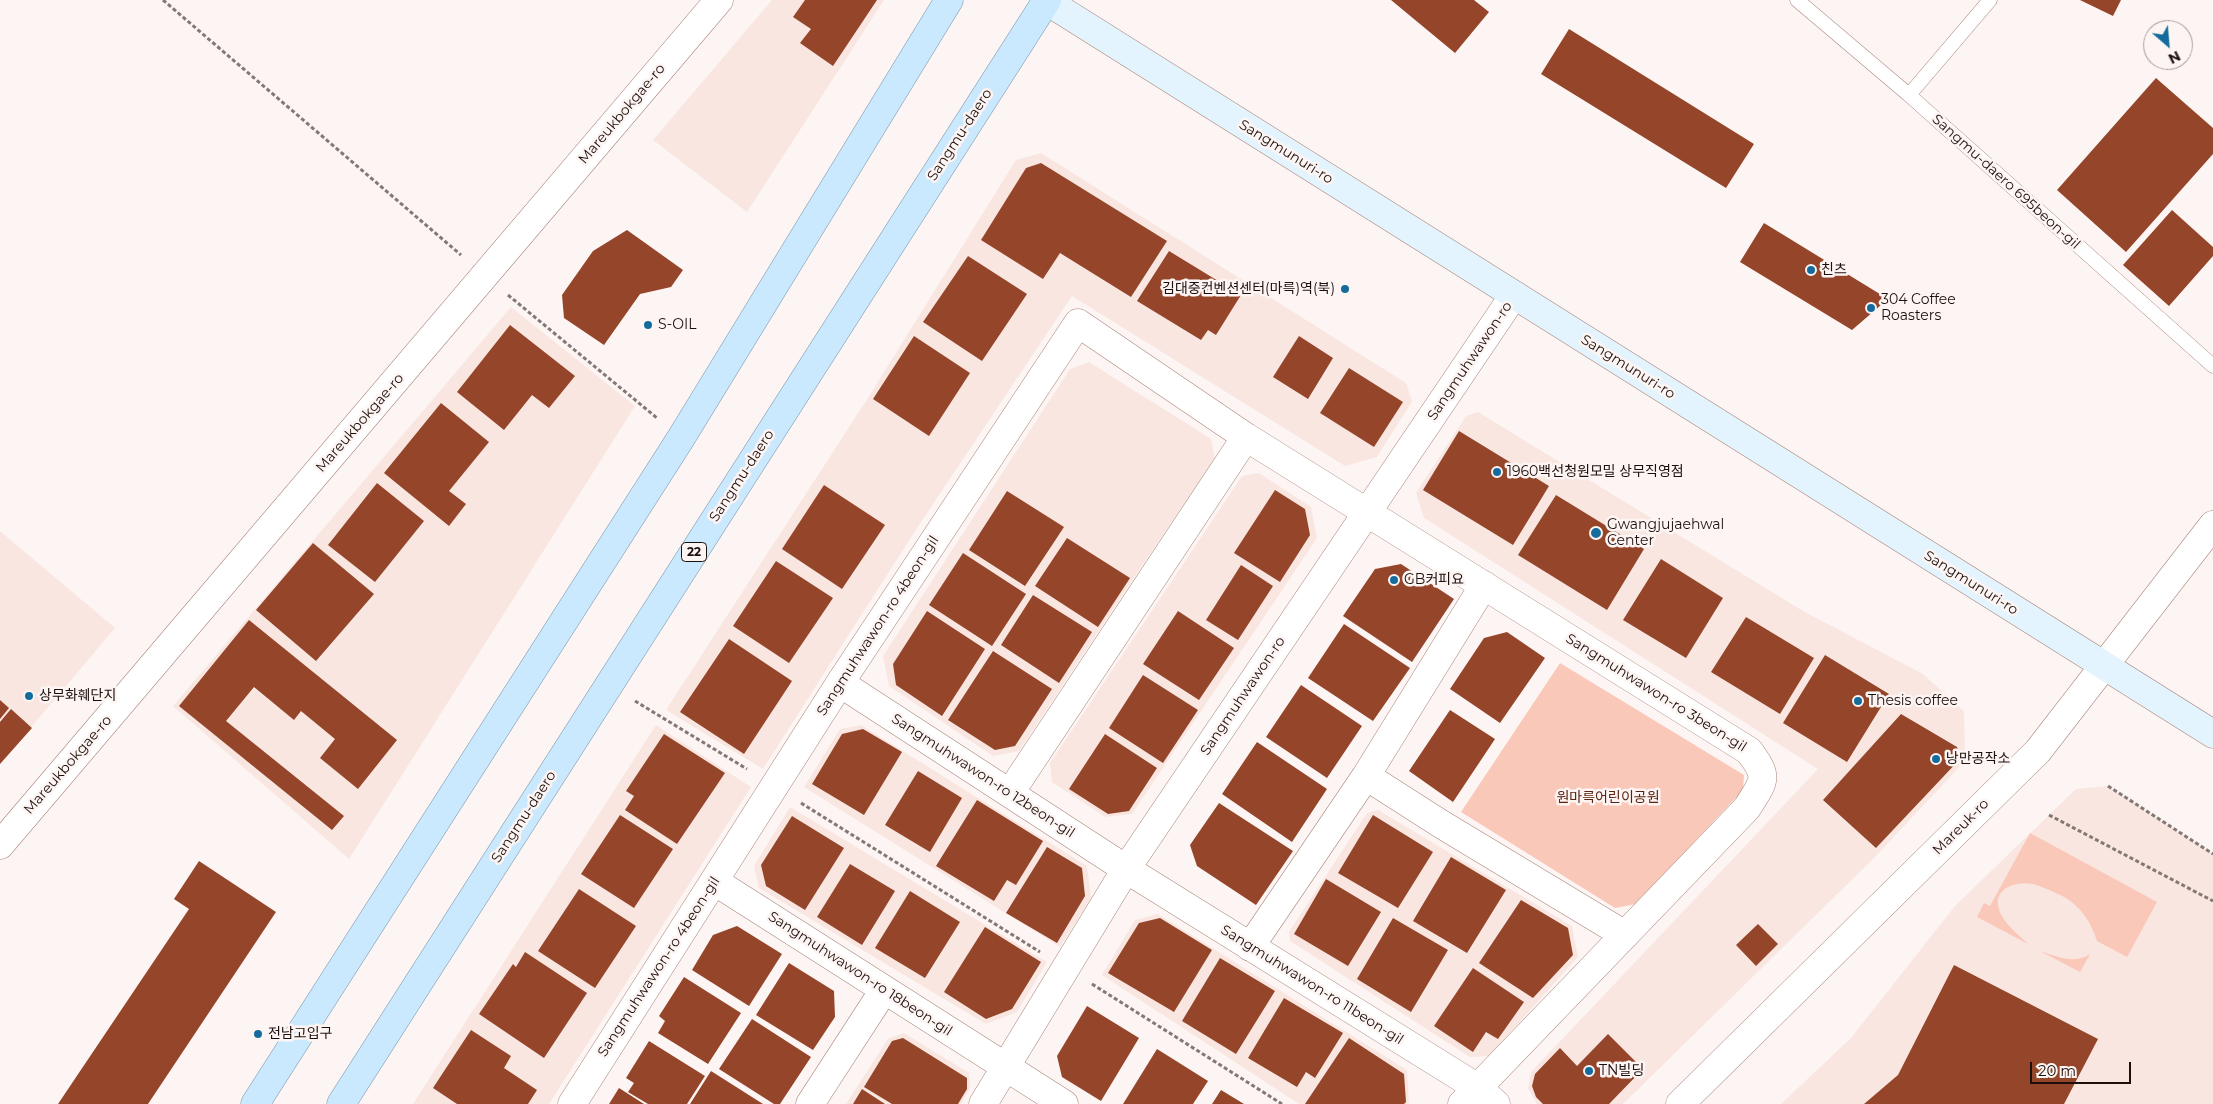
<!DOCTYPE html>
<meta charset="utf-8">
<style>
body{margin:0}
#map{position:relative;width:2213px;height:1104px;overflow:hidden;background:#fdf5f3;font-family:Montserrat,sans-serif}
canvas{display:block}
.north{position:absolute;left:2143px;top:20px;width:50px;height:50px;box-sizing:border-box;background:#fdf5f3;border:1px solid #a39997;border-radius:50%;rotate:153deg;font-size:14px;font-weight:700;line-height:20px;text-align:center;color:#1d100c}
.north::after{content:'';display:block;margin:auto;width:18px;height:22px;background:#156c9c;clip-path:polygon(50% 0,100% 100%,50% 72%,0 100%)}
.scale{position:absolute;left:2030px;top:1062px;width:101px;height:22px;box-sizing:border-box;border:2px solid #1d100c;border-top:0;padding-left:6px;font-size:15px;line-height:18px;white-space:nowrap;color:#1d100c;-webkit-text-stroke:4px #fdf5f3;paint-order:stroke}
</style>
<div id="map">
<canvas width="2213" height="1104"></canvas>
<div class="north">N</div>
<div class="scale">20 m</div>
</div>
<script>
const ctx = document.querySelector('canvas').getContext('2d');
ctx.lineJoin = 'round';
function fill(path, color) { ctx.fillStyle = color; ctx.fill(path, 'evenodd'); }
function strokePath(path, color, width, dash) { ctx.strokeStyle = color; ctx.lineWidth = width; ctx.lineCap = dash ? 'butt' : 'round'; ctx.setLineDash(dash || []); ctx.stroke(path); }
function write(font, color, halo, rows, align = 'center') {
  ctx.font = font + ' Montserrat,"Noto Sans KR",sans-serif'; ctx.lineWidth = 5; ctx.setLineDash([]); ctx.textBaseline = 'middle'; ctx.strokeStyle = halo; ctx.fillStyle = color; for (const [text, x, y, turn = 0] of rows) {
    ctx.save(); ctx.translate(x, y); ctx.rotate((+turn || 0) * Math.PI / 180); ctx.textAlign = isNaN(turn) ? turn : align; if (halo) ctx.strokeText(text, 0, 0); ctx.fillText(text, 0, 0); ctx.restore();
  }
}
fill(new Path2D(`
 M772 0H884L747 212 653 140Z
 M1041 153 1406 383 1412 401 1377 457 1345 466 1072 296 915 531 763 769 666 710 866 401 1016 160Z
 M511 307 635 406 349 859 173 706Z
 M1089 362 1211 439 1215 459 1137 573 1019 751 993 756 889 686 883 656 1070 369Z
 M1478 412 1803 611 1923 674 1964 711 1965 761 1875 857 1623 1104H1537L1528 1088 1531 1072 1818 769 1424 518 1416 493 1466 416Z
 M1259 473 1311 507 1317 538 1132 814 1105 817 1052 782 1050 763 1242 476Z
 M0 531 115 628 0 764Z
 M656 725 751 787 549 1104H413Z
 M861 725 1087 866 1091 898 1060 947 804 787 840 729Z
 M2108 786 2213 854V1104H1781L1851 1038 1955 906 2076 789Z
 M790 807 1047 962 1017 1012 986 1024 759 888 754 866Z
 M1378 810 1572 926 1578 957 1489 1056 1470 1057 1290 941 1289 932 1367 813Z
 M1158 914 1407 1070 1409 1104H1299L1102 975 1135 920Z
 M904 1033 969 1073 970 1088 961 1104H846L888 1039Z`), '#f9e6e0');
fill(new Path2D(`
 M1560 663 1744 775 1743 790 1636 904 1615 908 1461 812Z
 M2030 833 2157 902 2127 957 2097 941C2092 924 2081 907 2066 898 2057 893 2043 887 2033 884 2020 881 1996 886 1998 904 1999 920 2018 934 2028 944L1977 917 1984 903 1990 906Z
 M2040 951C2056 956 2074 965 2090 954L2080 972Z`), '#f9c8b8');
fill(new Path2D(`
 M805 0H877L833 66 800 43 811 29 793 17Z
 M1391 0H1474L1489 12 1455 53Z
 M2080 0H2121L2113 16Z
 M1569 29 1754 144 1726 188 1541 74Z
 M2156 78 2213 128V154L2126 252 2057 190Z
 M1041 163 1167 241 1131 297 1060 253 1043 279 981 240 1026 168Z
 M2172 210 2213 247V256L2169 306 2123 265Z
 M1764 223 1888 299 1852 330 1740 262Z
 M627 230 683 270 671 287 640 294 604 345 564 318 562 295 593 251Z
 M1169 251 1241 295 1216 335 1208 330 1201 340 1137 301Z
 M968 256 1027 294 982 361 923 322Z
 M510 325 575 376 549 408 532 395 504 430 457 392Z
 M914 336 970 373 929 436 873 399Z
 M1299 336 1333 358 1308 399 1273 377Z
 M1349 368 1403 402 1374 447 1320 413Z
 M441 403 489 442 449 491 466 504 449 526 384 473Z
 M1459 431 1549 486 1513 545 1423 490Z
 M377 483 424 521 375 582 328 545Z
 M824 485 885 525 842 589 782 549Z
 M1275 490 1305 509 1310 535 1280 582 1234 553Z
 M1007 491 1064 527 1025 586 969 550Z
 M1556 495 1644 549 1607 610 1518 555Z
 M1067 538 1130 578 1098 627 1035 586Z
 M313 543 374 594 316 661 256 610Z
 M963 553 1026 594 992 646 929 605Z
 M1661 559 1723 598 1686 658 1623 620Z
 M776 561 833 598 789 663 733 626Z
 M1401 564 1454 599 1412 662 1343 616 1375 569Z
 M1241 565 1273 586 1238 640 1206 620Z
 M1033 595 1092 632 1059 683 1001 645Z
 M927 611 985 649 942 716 896 685 893 664Z
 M1178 611 1234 648 1199 700 1143 664Z
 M1746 617 1814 658 1780 714 1711 672Z
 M249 620 397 740 358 789 320 758 335 739 301 711 294 720 254 687 226 721 344 816 332 830 179 706Z
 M1344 624 1410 668 1373 721 1308 678Z
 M1507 632 1545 658 1500 723 1450 689 1484 638Z
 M729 639 792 681 744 754 680 712Z
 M993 651 1052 689 1015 746 995 750 948 720Z
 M1825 655 1889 694 1847 762 1783 723Z
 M1143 675 1198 710 1163 763 1109 728Z
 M1301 685 1362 726 1327 778 1266 737Z
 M0 700 9 708 0 719Z
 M11 709 32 728 0 764V722Z
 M1450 710 1495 739 1453 802 1409 771Z
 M1901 714 1957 747 1960 759 1876 848 1823 800Z
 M863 729 902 752 864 815 812 784 842 734Z
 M664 734 725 773 677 844 625 810 634 796 626 791Z
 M1105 734 1157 768 1129 811 1108 814 1069 789Z
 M1257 742 1327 789 1292 842 1222 794Z
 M918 771 962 798 930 852 885 825Z
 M977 800 1043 841 1016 885 1007 880 994 901 936 866Z
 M1219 803 1293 851 1256 905 1197 866 1190 845Z
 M620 815 673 849 634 908 581 874Z
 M1373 815 1433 852 1398 908 1338 873Z
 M792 816 844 848 805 910 766 886 761 865Z
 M1047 847 1082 868 1085 896 1057 943 1006 913Z
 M1451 857 1506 890 1467 953 1413 921Z
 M199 861 276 912 148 1104H58L189 909 174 899Z
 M850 864 895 891 862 945 817 917Z
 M1326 879 1381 912 1348 966 1294 934Z
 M579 889 636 926 595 988 538 951Z
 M910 891 960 922 925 978 875 948Z
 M1521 900 1568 928 1573 955 1533 998 1479 963Z
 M1160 918 1212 950 1174 1012 1108 973 1139 923Z
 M1393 918 1448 950 1411 1012 1357 979Z
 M1758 924 1778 944 1756 966 1736 945Z
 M737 926 782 954 749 1006 692 970 713 935Z
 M985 927 1041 962 1012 1009 986 1019 944 992Z
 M525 952 587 993 544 1058 479 1014 513 964 516 967Z
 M1220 958 1275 991 1236 1054 1182 1021Z
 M789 963 834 991 835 1017 813 1050 756 1015Z
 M1954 965 2098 1039 2064 1104H1864L1898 1075Z
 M1473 968 1524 1002 1498 1039 1486 1032 1473 1052 1434 1026Z
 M684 977 741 1013 708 1064 658 1033 665 1021 659 1016Z
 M1284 998 1343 1033 1315 1078 1306 1072 1297 1087 1248 1058Z
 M1087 1006 1139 1038 1101 1101 1062 1077 1057 1056Z
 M752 1019 811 1057 780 1104H774L719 1069Z
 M471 1030 511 1056 504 1068 537 1090 528 1104H457L433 1088Z
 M1608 1034 1643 1069 1609 1104H1543L1536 1097 1532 1086 1535 1074 1560 1048 1577 1066Z
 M903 1038 967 1078V1089L958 1104H892L864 1087 892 1041Z
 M1349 1038 1404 1074 1406 1102 1404 1104H1305Z
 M649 1041 705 1076 687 1104H648L628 1092 634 1083 626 1078Z
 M1157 1049 1208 1081 1193 1104H1123Z
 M711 1071 763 1104H690Z
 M619 1088 644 1104H609Z
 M862 1089 885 1104H853Z
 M1221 1090 1244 1104H1212Z`), '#94452a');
const lane = new Path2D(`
 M1797 0 1909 95 2213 366
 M1909 95 1990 0`);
const street = new Path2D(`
 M840 683 1126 869 1478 1088 1496 1104
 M1366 776 1441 824 1625 935
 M1010 793 1246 437
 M0 845 719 0
 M714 881 1064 1104
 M1250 947 1366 776 1484 585
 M572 1104 840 683 1078 323 1246 437 1749 751C1770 779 1764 780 1747 808L1462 1104
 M810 1104 884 990
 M983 1104 1126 869 1514 295
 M1680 1104 2038 751 2213 525`);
const secondary = new Path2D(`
 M1045 0 2213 734`);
const primary = new Path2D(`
 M255 1104 681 438 949 0
 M341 1104 1047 0`);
strokePath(lane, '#a78579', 15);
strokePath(street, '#a78579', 29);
strokePath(secondary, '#a78579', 29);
strokePath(primary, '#7693a9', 29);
strokePath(new Path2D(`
 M163 0 461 255
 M508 295 657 418
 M635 701 747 769
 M2108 786 2213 854
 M801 803 1040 952
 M2049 815 2213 901
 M1092 984 1282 1104`), '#837875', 3, [4, 2.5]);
strokePath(lane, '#fff', 14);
strokePath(street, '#fff', 28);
strokePath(secondary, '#e4f4fe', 28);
strokePath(primary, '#cae8fe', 28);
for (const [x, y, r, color] of [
 [1811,270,5,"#156c9c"],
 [1345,289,5,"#156c9c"],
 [1871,308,5,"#156c9c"],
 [648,325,5,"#156c9c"],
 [1497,472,5,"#156c9c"],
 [1596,533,6,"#156c9c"],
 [1394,580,5,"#156c9c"],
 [29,696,5,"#156c9c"],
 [1858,701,5,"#156c9c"],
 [1936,759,5,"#156c9c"],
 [258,1034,5,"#156c9c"],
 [1589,1071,5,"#156c9c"]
]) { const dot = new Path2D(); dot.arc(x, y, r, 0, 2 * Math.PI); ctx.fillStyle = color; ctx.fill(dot); strokePath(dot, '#fdf5f3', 2); }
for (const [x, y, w] of [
 [694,552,25]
]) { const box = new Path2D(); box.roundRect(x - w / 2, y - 9.5, w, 19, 4); ctx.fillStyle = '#fdf5f3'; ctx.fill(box); strokePath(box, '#1d100c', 1); }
write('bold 12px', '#1d100c', null, [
 ["22",694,552]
]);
write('14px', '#1d100c', '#fdf5f3', [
 ["Mareukbokgae-ro",622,114,-50],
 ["Sangmu-daero",960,135,-57],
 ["Sangmunuri-ro",1286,152,32],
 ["Sangmu-daero 695beon-gil",2006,182,42],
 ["Sangmuhwawon-ro",1470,361,-56],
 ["Sangmunuri-ro",1628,367,32],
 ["Mareukbokgae-ro",360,423,-49],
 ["Sangmu-daero",742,476,-57],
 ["Sangmunuri-ro",1971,583,32],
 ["Sangmuhwawon-ro 4beon-gil",878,626,-57],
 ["Sangmuhwawon-ro 3beon-gil",1656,693,32],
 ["Sangmuhwawon-ro",1243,696,-56],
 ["Mareukbokgae-ro",68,765,-49],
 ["Sangmuhwawon-ro 12beon-gil",983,776,33],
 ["Sangmu-daero",524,817,-57],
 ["Mareuk-ro",1961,827,-45],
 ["Sangmuhwawon-ro 4beon-gil",659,967,-57],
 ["Sangmuhwawon-ro 18beon-gil",860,974,33],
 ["Sangmuhwawon-ro 11beon-gil",1312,985,32]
]);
write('14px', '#1d100c', '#fdf5f3', [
 ["친츠",1821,270],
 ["김대중컨벤션센터(마륵)역(북)",1335,289,"right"],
 ["304 Coffee",1881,300],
 ["Roasters",1881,316],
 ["S-OIL",658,325],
 ["1960백선청원모밀 상무직영점",1507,472],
 ["Gwangjujaehwal",1607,525],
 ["Center",1607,541],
 ["GB커피요",1404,580],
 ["상무화훼단지",39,696],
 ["Thesis coffee",1868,701],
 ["낭만공작소",1946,759],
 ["전남고입구",268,1034],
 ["TN빌딩",1599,1071]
], 'left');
write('14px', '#5b2411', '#fdf5f3', [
 ["원마륵어린이공원",1608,798]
]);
</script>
